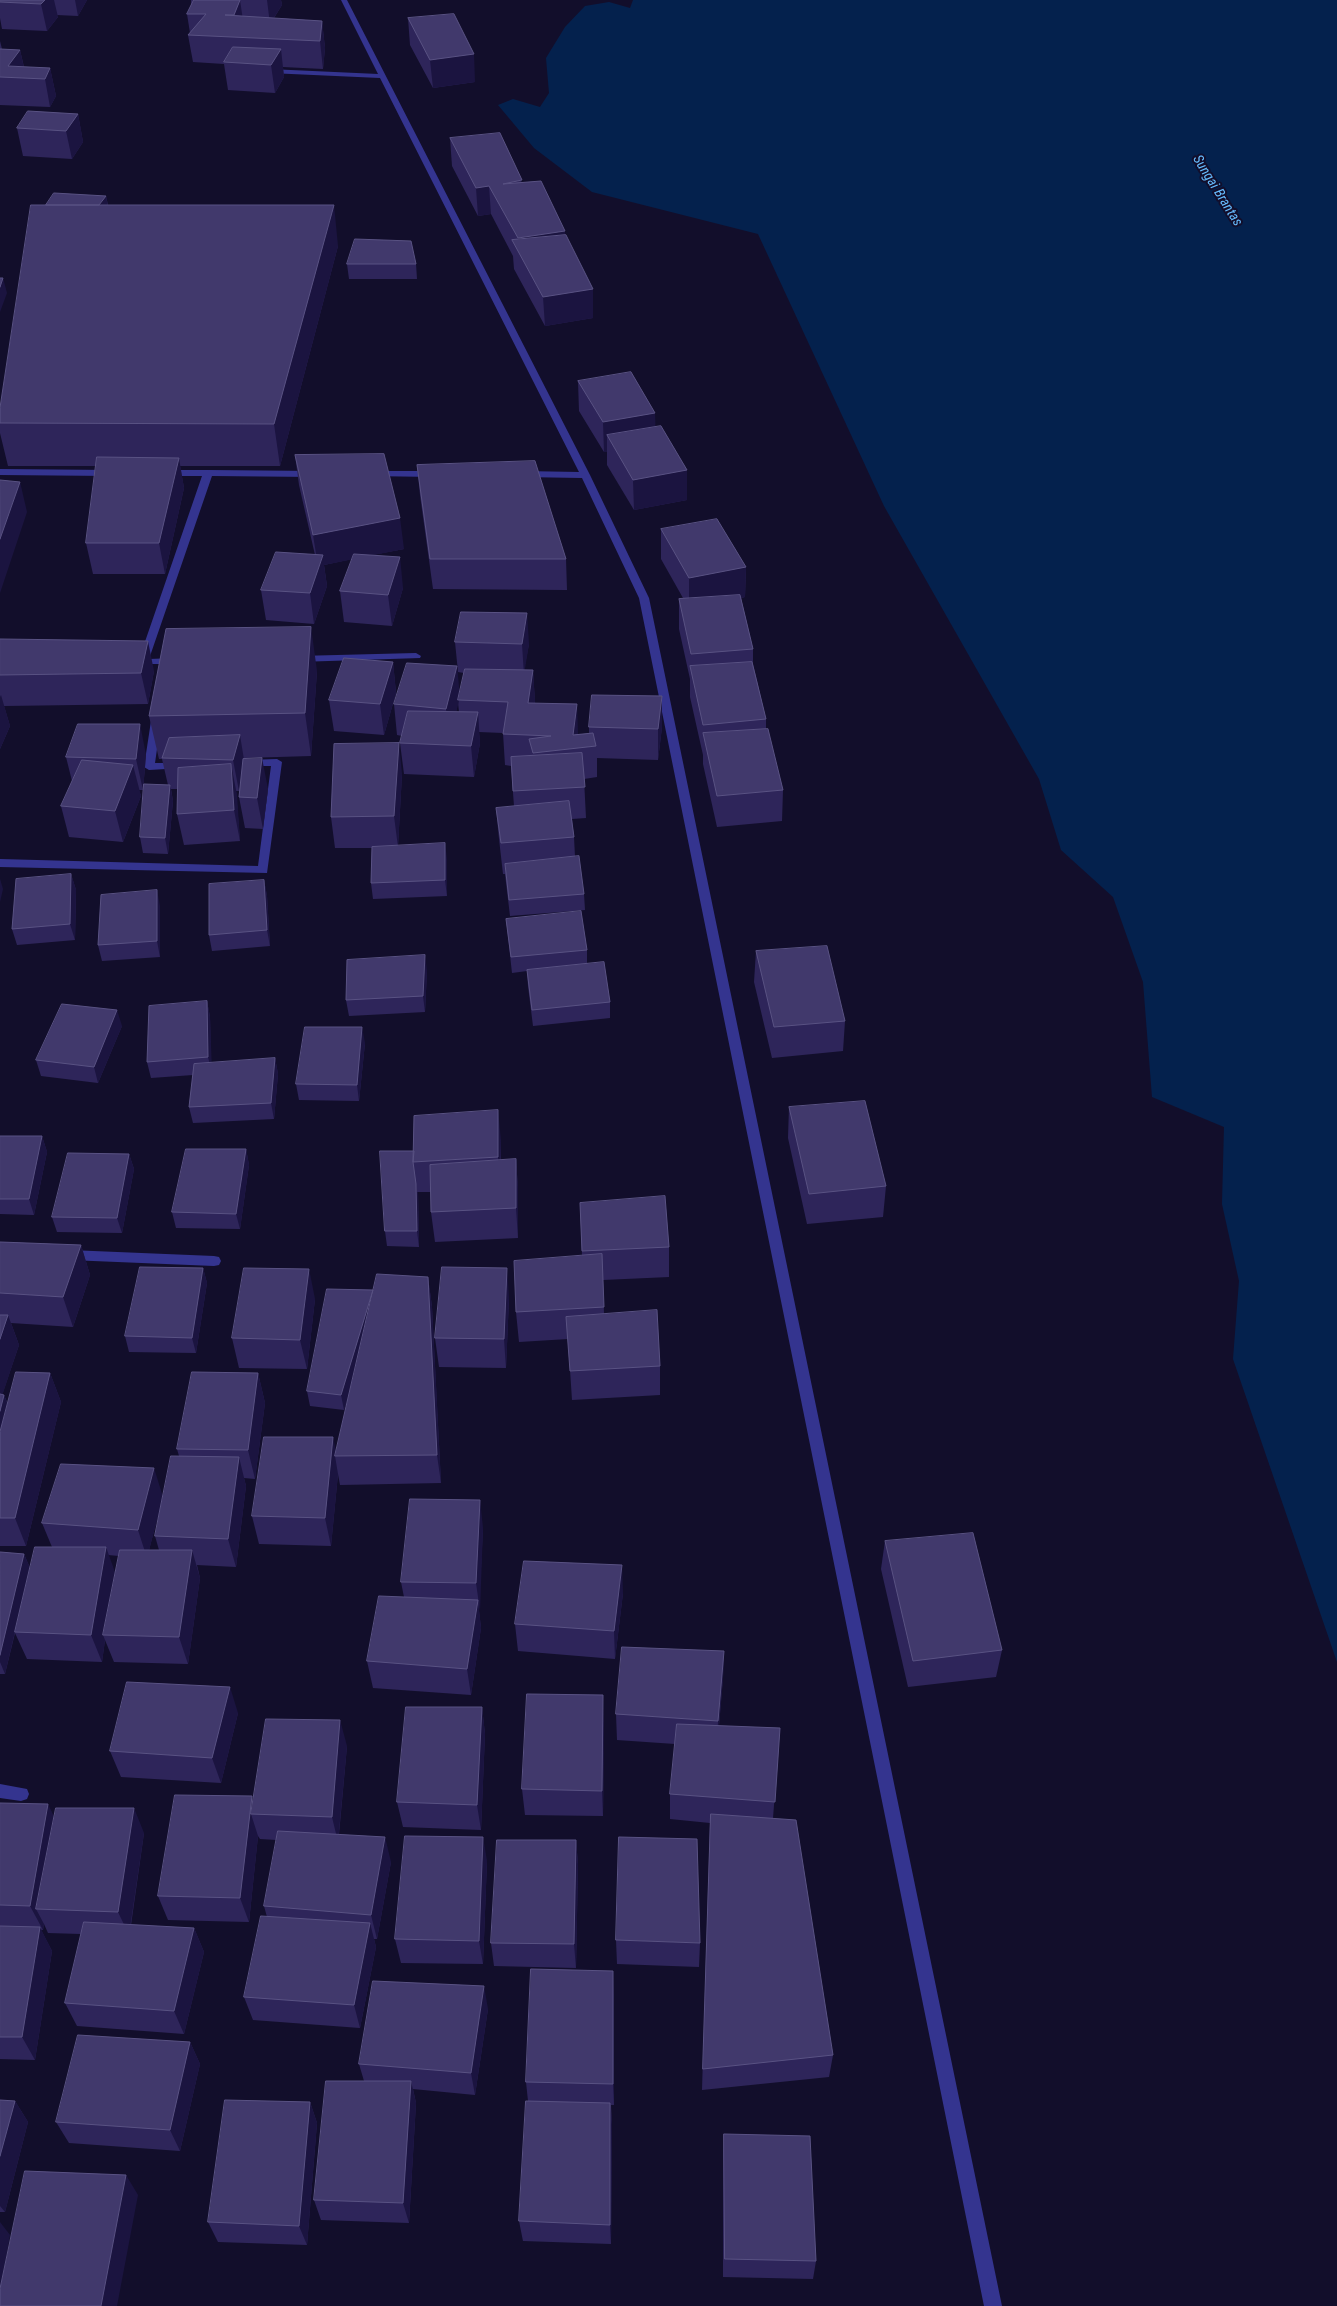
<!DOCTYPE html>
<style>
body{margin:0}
canvas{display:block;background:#120e2b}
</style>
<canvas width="1337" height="2306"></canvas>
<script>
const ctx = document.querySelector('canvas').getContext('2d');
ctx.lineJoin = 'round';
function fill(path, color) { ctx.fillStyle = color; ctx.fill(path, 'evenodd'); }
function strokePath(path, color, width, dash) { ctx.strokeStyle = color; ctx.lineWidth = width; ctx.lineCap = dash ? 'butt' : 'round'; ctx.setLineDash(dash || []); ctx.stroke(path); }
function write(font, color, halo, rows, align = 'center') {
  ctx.font = font + ' "Roboto Condensed",sans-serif'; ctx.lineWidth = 4; ctx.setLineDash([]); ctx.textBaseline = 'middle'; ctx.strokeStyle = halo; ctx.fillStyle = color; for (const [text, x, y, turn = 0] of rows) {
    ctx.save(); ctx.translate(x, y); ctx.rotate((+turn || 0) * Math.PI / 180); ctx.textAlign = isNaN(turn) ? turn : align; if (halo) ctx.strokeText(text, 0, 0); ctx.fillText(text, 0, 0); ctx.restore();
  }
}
fill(new Path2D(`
 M633 0H1337V1662L1233 1359 1239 1281 1222 1204 1224 1127 1152 1097 1143 982 1113 897 1061 850 1039 779 884 506 758 234 592 192 534 148 498 105 513 99 540 107 549 93 546 58 565 27 585 6 609 2 630 8Z`), '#04214d');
fill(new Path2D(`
 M341 0H347L590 475 649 598 1002 2306H984L639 598 582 478 522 477 517 474 522 471 579 472 380 78 269 73 265 71 269 69 378 74Z
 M0 469 112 470 117 473 112 476 0 475Z
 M208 470 315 471 320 474 315 477 212 476 149 659 176 658 181 661 176 664H139L138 662 202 476H165L160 473 165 470Z
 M372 471H435L440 474 435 477 369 476 367 474Z
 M416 653 421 656 420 658 298 662 293 659 298 656Z
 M156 718 161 721 155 763H179L183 764V768L149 770 144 767 151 721Z
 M277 759 282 762 267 873 0 867V859L258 866 271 766H247L242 763 247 760Z
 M69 1250 214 1256 219 1257 221 1261 219 1265 214 1266 69 1260 64 1259 63 1255 64 1251Z
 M0 1784 27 1789 29 1794 27 1799 21 1801 0 1798Z`), '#34348f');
fill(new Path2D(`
 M0 0H87L78 16 57 15 58 17 47 31 2 29 0 18Z
 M191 0H281L282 5 274 18 322 21 325 48 323 69 283 67 284 77 275 93 228 90 224 64 193 62 188 35 190 33 187 14 191 5Z
 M408 18 475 82 433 88 410 45Z
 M0 41 2 49 20 50 24 67 50 68 56 96 50 107 0 105Z
 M78 114 83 142 72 159 23 156 17 128Z
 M450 138 522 182 565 235 593 318 545 326 514 269 513 256 491 214 478 216 452 166Z
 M106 196 108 205 338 246 280 466H180L184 488 165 574H93L86 543 96 466H8L0 433V408Z
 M347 264H416L417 279H349Z
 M578 381 655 413V427L687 470V500L634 510 607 465V452H604L579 411Z
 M295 455 404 549 372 555 403 588 392 626 344 622 340 591 352 559 324 565 327 586 314 624 266 620 261 590 315 555 299 485Z
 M417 465 566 559 567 590 433 589 420 495Z
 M661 529 746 567 745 597 741 598 753 649V664L766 719V729L783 790 782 821 717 827 703 764V755L690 697V679L679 629V599L683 598 661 559Z
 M0 639 154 671 148 704 4 706 10 726 0 749Z
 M455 642 529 644 524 670H533L535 703 578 734H589V727L662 696V727L658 760 597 758V777L584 779 586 818 572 819 574 837 575 857 584 894 585 910 510 916 505 874H503L499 839 496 808 514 806 511 766 505 765 503 733 479 732 480 743 474 777 404 774 400 743 402 736 397 735 394 704 460 695 464 673 458 672ZM458 702 459 712H456Z
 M393 662 396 693 384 735 334 731 329 700Z
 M317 671 311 756 244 758 268 789 263 829 245 828 239 797 240 787 239 791H236L240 841 184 845 177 814 178 789H171L173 801 168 854 143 853 140 837 168 785 162 759H159L149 716Z
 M146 755 143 790H139L141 796 123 842 69 837 61 806 72 781 66 757Z
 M402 774 398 846 447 859V896L373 899 371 883 372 848H335L331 817Z
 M71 874 76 890 75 940 17 945 12 929Z
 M264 880 267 896 270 946 212 951 209 935Z
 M160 906V957L102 961 98 945Z
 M506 919 587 950V963L610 1002V1018L533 1026 528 986 527 971 512 973Z
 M756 951 845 1021 843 1051 772 1058 754 982Z
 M427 971 425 1012 349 1016 346 1000Z
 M207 1001 210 1017 211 1063 275 1058 278 1074 274 1119 193 1123 189 1107 193 1075 151 1078 147 1062Z
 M122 1026 98 1083 41 1076 36 1060Z
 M365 1043 359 1101 299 1100 296 1084Z
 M789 1107 886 1186 883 1217 807 1224 788 1138Z
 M0 1136H42L47 1152 34 1215 0 1214Z
 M501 1141V1160L516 1159 518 1189V1238L435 1242 431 1212V1192H418L419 1247 387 1246 385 1231 414 1151Z
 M246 1149 249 1165 240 1229 176 1228 172 1212Z
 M129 1154 134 1169 122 1233 57 1232 52 1217Z
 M580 1203 669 1247V1277L603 1280 604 1314 660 1366V1395L572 1400 568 1339 519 1342 516 1312 582 1256Z
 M0 1242 81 1245 90 1275 73 1327 11 1323 19 1345 2 1395H4L8 1404 50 1373 61 1402 26 1546H0Z
 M203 1268 207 1283 196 1353 129 1352 125 1336Z
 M428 1277 432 1307 441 1483 340 1485 338 1474 331 1546 259 1544 252 1516 336 1451 349 1393 344 1410 310 1406 307 1391 373 1290Z
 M509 1298 506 1368 439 1367 435 1338Z
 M315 1299 307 1369 239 1368 232 1338Z
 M258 1373 265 1403 255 1479 244 1478 246 1486 236 1567 197 1565 200 1578 188 1664 114 1662 105 1640 102 1662 27 1659 15 1633 5 1674H0V1552L24 1554 30 1568 52 1547 42 1523 163 1496 179 1456 177 1449ZM160 1508 155 1536 159 1550H149ZM108 1555 119 1556 115 1574Z
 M483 1528 479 1611 481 1628 471 1695 373 1688 367 1661 404 1597 401 1582Z
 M885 1541 1002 1650 996 1677 908 1687 881 1569Z
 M623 1593 615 1659 518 1651 515 1624Z
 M724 1651 723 1678 719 1726 780 1728 773 1818 833 2055 829 2077 702 2090 710 1823 670 1819V1794L675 1744 617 1740 616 1714Z
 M482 1707 485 1734 481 1830 403 1827 397 1802Z
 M238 1713 221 1783 121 1777 110 1751Z
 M604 1722 603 1816 525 1815 522 1789Z
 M347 1746 339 1834 391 1862 377 1939H374L376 1947 360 2028 253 2020 244 1997 267 1917 264 1906 277 1840 260 1839 258 1836 249 1922 168 1920 158 1896 253 1801Z
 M0 1803 54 1817 144 1833 131 1925 194 1928 204 1952 184 2034 77 2026 65 2003 81 1934 48 1933 44 1924 43 1930H41L52 1951 35 2060 0 2059Z
 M576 1840 578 1864 576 1968 494 1966 491 1943Z
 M487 1861 483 1964 401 1963 395 1939Z
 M616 1940 700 1943 699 1967 617 1964Z
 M614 1994V2105H611L612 2124 611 2244 523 2241 519 2221 528 2101 526 2082Z
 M488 2009 475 2095 413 2089 416 2103 409 2223 321 2220 314 2200 364 2081 359 2064Z
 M190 2042 200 2064 180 2151 69 2143 56 2122Z
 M0 2100 15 2101 28 2122 5 2212H0Z
 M310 2102 317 2123 307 2245 218 2242 208 2222Z
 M724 2134 816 2261 813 2279 723 2277V2155Z`), '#2e255a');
fill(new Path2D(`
 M45 0H54L58 17 47 31 41 4Z
 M75 0H87L78 16Z
 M240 0 244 27 237 37 234 15Z
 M267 0H281L282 5 270 24Z
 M322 21 325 48 323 69 320 41Z
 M281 49 284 77 275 93 271 65Z
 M20 50 26 77 8 66Z
 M474 54 475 82 433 88 430 60Z
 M50 68 56 96 50 107 45 79Z
 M78 114 83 142 72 159 66 131Z
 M489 186 491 214 478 216 476 188Z
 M106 196 111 224 93 215Z
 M334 205 338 246 280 466 274 424Z
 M565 231 566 260 519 252 518 238Z
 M3 278 7 293 0 312V287Z
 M593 289V318L545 326 543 297Z
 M655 413 656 443 607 435V452H604L603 422Z
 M179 458 184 488 165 574 159 543Z
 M687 470V500L634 510 633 480Z
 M20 482 27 512 0 593V539Z
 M400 518 404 549 324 565 327 586 314 624 310 593 318 566 313 535Z
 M400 557 403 588 392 626 388 595Z
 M746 567 745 597 689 608V578Z
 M527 613 529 644 524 675 522 644Z
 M311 627 317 671 311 756 305 713Z
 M148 641 154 671 148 704 141 673Z
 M393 662 396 693 384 735 380 704Z
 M457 666 460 697 449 740 446 709Z
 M533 670 535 701 530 734 528 703Z
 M1 695 10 726 0 749V697Z
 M662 696V727L658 760V729Z
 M577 704 578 734 573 735Z
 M478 712 480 743 474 777 471 746Z
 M140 724 146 755 143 790 136 759Z
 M240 735 245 766 239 791 233 760Z
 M399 743 402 774 398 847 394 816Z
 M262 758 268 789 263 829 257 798Z
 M231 764 237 795 240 841 234 810Z
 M133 765 141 796 123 842 115 811Z
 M170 785 173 801 168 854 165 838Z
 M445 843 447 859V896L445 880Z
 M71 874 76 890 75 940 70 924Z
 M0 879 3 889 0 902Z
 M264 880 267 896 270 946 267 930Z
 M157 890 160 906V957L157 941Z
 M425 955 427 971 425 1012 423 996Z
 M207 1001 210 1017 212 1073 208 1057Z
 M117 1010 122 1026 98 1083 94 1067Z
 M362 1027 365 1043 359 1101 357 1085Z
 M275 1058 278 1074 274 1119 271 1103Z
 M498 1110 501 1141 500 1188 498 1157Z
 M42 1136 47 1152 34 1215 29 1199Z
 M246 1149 249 1165 240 1229 236 1214Z
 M129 1154 134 1169 122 1233 117 1218Z
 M516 1159 518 1189V1238L516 1208Z
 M416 1184 417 1192H418L419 1247 417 1231Z
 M81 1245 90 1275 73 1327 63 1297Z
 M203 1268 207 1283 196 1353 192 1338Z
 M507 1268 509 1298 506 1368 504 1339Z
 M309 1269 315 1299 307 1369 300 1340Z
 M428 1277 432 1307 441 1483 437 1455Z
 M373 1290 375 1305 344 1410 341 1395Z
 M8 1315 19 1345 1 1399 0 1398V1339Z
 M50 1373 61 1402 26 1546 15 1518Z
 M258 1373 265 1403 255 1479 248 1450Z
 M4 1395 10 1410 0 1451V1411Z
 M333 1437 337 1456H335L338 1474 331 1546 325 1518Z
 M239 1457 246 1486 236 1567 228 1539Z
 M154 1468 163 1497 147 1558 138 1530Z
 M480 1500 483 1528 480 1611 476 1583Z
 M106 1547 116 1575 103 1635 105 1640 102 1662 91 1635Z
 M192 1550 200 1578 188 1664 179 1637Z
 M24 1554 30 1568 5 1674 0 1662V1655Z
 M622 1565 623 1593 615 1659 614 1631Z
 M478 1600 481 1628 471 1695 467 1669Z
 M724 1651 723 1678 717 1747 718 1721Z
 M230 1687 238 1713 221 1783 212 1758Z
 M603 1695 604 1722 603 1816 602 1791Z
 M482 1707 485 1734 481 1830 477 1805Z
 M340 1720 347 1746 338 1842 332 1817Z
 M252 1796 258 1814H251L258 1836 249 1922 240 1898Z
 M48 1804 60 1829 36 1909 44 1924 43 1930 30 1906Z
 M134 1808 144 1833 129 1935 118 1912Z
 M385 1837 391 1862 377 1939 371 1915Z
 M483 1837 487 1861 483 1964 479 1941Z
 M576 1840 578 1864 576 1968 574 1944Z
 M370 1923 376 1947 360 2028 354 2005Z
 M40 1927 52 1951 35 2060 22 2037Z
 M194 1928 204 1952 184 2034 174 2011Z
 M613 1971 614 1994V2105L613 2084Z
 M484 1986 488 2009 475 2095 471 2073Z
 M190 2042 200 2064 180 2151 170 2130Z
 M411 2081 416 2103 409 2223 403 2203Z
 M15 2101 28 2122 5 2212 0 2206V2156Z
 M310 2102 317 2123 307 2245 299 2226Z
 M610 2103 612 2124 611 2244 610 2225Z
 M126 2175 138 2195 117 2306H101Z
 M0 2222 10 2235 0 2295Z`), '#1b1440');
const building = new Path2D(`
 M0 0H45L41 4 0 2Z
 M194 0H240L234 15H225L322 21 320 41 188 35 206 14H187Z
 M454 14 474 54 430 60 408 18Z
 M233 47 281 49 271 65 224 62Z
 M0 49 20 50 8 66 50 68 45 79 0 77Z
 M28 111 78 114 66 131 17 128Z
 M500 133 522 180 503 184 541 181 565 231 518 238 489 186 476 188 450 138Z
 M54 193 106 196 99 205H46Z
 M31 205H334L274 424 0 423V408Z
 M566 235 593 289 543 297 512 240Z
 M355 239 411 241 416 264H347Z
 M0 278H3L0 287Z
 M631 372 655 413 603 422 578 381Z
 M661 426 687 470 633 480 607 435Z
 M384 454 400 518 313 535 295 455Z
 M97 457 179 458 159 543H86Z
 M535 461 566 559H430L417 465Z
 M0 480 20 482 0 539Z
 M717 519 746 567 689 578 661 529Z
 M276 552 323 555 310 593 261 590Z
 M354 554 400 557 388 595 340 591Z
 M740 595 753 649 691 654 679 599Z
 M461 612 527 613 522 644 455 642Z
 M311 627 305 713 149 716 166 629Z
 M0 639 148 641 141 673 0 675Z
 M344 658 393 662 380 704 329 700Z
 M752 662 766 719 703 725 690 666Z
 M407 663 457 666 446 709 394 704Z
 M465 669 533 670 528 703 577 704 573 735 593 733 596 746 533 753 529 739 551 736 503 734 508 702 458 700Z
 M592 695 662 696 658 729 589 727Z
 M408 711 478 712 471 746 400 743Z
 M78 724H140L136 759 66 757Z
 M768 729 783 790 717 796 703 733Z
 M240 735 233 760 162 758 169 738Z
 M399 743 394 816 331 817 334 744Z
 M582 753 585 787 513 791 511 757Z
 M262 758 257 798 239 797 243 759Z
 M82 760 133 765 115 811 61 806Z
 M231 764 234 810 177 814 178 768Z
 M144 784 170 785 165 838 140 837Z
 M569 801 574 837 501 843 496 808Z
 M445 843V880L371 883 372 847Z
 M579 856 584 894 509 900 505 864Z
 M71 874 70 924 12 929 16 879Z
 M264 880 267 930 209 935V884Z
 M157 890V941L98 945 101 895Z
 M581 911 587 950 511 957 506 919Z
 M827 946 845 1021 774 1027 756 951Z
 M425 955 423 996 346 1000 347 960Z
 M604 962 610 1002 532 1010 527 970Z
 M207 1001 208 1057 147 1062 149 1006Z
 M62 1004 117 1010 94 1067 36 1060Z
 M305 1027H362L357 1085 296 1084Z
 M275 1058 271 1103 189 1107 194 1064Z
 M865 1101 886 1186 809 1194 789 1107Z
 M498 1110V1157L413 1162 414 1116Z
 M0 1136H42L29 1199H0Z
 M186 1149H246L236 1214 172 1212Z
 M380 1151H414L413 1162 416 1184 417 1231H385Z
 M68 1153 129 1154 117 1218 52 1217Z
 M516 1159V1208L431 1212 430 1165Z
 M665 1196 669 1247 582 1251 580 1203Z
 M0 1242 81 1245 63 1297 0 1293Z
 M602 1254 604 1307 516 1312 514 1261Z
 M140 1267 203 1268 192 1338 125 1336Z
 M442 1267 507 1268 504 1339 435 1338Z
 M244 1268 309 1269 300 1340 232 1338Z
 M377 1274 428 1277 437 1455 335 1456Z
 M327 1289 373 1290 341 1395 307 1391Z
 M657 1310 660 1366 570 1371 566 1317Z
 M0 1315H8L0 1339Z
 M16 1372 50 1373 15 1518H0V1432Z
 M192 1372 258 1373 248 1450 177 1449Z
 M0 1394 4 1395 0 1411Z
 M264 1437H333L325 1518 252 1516Z
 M171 1456 239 1457 228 1539 155 1536Z
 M61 1464 154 1468 138 1530 42 1523Z
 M410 1499 480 1500 476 1583 401 1582Z
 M973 1533 1002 1650 913 1661 885 1541Z
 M35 1547H106L91 1635 15 1632Z
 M120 1550H192L179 1637 103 1635Z
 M0 1552 24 1554 0 1655Z
 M524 1561 622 1565 614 1631 515 1624Z
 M379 1596 478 1600 467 1669 367 1661Z
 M622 1647 724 1651 718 1721 616 1714Z
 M127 1682 230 1687 212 1758 110 1751Z
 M527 1694 603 1695 602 1791 522 1789Z
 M406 1707H482L477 1805 397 1802Z
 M266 1719 340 1720 332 1817 251 1814Z
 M677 1724 780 1728 775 1802 670 1794Z
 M175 1795 252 1796 240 1898 158 1896Z
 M0 1803 48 1804 30 1906 0 1905Z
 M56 1808H134L118 1912 36 1909Z
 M711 1814 796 1820 833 2055 703 2069Z
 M278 1831 385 1837 371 1915 264 1906Z
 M405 1836 483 1837 479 1941 395 1939Z
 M619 1837 697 1839 700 1943 616 1940Z
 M497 1840H576L574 1944 491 1943Z
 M261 1916 370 1923 354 2005 244 1997Z
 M84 1922 194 1928 174 2011 65 2003Z
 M0 1926 40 1927 22 2037H0Z
 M531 1969 613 1971V2084L526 2082Z
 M373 1981 484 1986 471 2073 359 2064Z
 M78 2035 190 2042 170 2130 56 2122Z
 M326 2081H411L403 2203 314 2200Z
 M0 2100 15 2101 0 2156Z
 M225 2100 310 2102 299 2226 208 2222Z
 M526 2101 610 2103V2225L519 2221Z
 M724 2134 810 2136 816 2261 725 2259Z
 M25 2171 126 2175 101 2306H0V2289Z`);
fill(building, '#41396c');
strokePath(building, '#595283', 1);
write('italic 14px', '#66bcff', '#120e2b', [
 ["Sungai Brantas",1217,191,58]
]);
</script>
